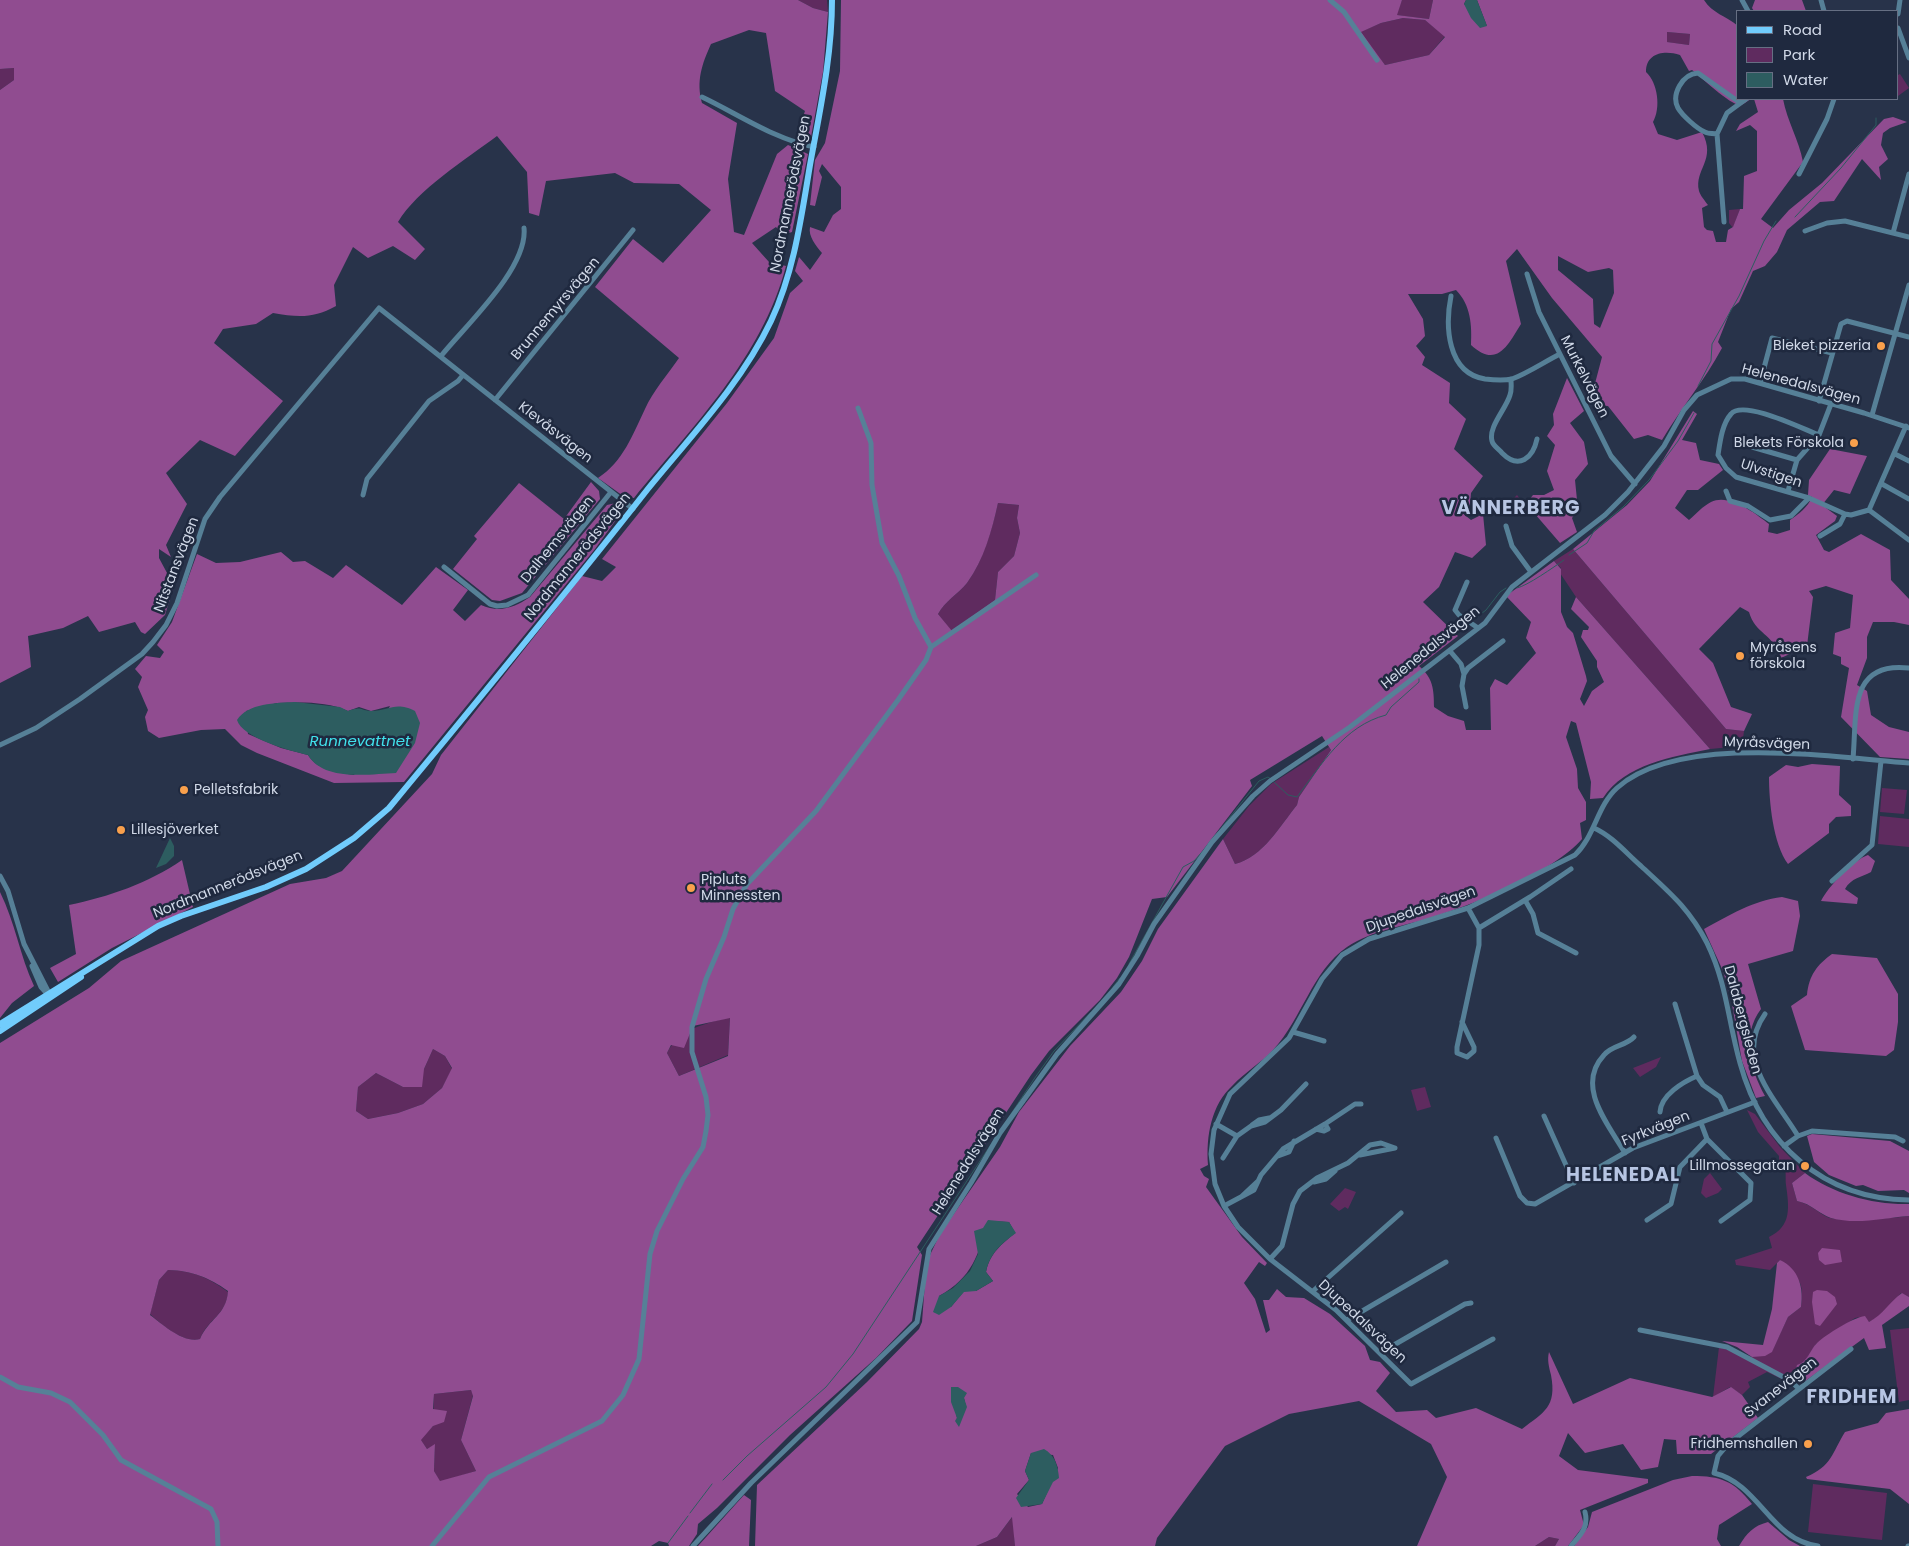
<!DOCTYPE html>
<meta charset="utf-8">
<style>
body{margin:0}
#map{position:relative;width:1909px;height:1546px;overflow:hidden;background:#28334a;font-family:Poppins,sans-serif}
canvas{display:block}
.legend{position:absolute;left:1736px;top:10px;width:162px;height:90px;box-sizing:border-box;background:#1f293f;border:1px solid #666f83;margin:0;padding:6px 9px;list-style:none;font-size:15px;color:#d1d9e8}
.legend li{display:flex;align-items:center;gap:10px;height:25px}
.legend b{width:25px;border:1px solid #666f83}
</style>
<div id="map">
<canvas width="1909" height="1546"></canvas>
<ul class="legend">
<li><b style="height:6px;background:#71ccfc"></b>Road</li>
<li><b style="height:14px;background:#5f2b5f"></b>Park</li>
<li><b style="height:14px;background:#2d5d60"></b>Water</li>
</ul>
</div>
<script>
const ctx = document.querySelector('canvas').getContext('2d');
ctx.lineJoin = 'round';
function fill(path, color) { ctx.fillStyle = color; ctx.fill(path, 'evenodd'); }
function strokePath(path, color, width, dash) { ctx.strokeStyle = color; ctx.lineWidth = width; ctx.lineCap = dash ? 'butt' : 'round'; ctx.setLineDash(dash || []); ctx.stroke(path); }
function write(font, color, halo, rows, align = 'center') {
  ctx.font = font + ' Poppins,sans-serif'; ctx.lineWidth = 5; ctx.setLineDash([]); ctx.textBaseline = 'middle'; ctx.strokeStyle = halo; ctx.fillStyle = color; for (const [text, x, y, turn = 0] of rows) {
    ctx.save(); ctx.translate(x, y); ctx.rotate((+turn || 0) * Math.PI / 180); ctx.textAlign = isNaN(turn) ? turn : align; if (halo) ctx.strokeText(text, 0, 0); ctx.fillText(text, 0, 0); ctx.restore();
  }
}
fill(new Path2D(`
 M798 0H827L828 12 813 8Z
 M1402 0H1433L1429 19 1396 15Z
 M1403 18 1425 20 1445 36 1429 55 1385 65 1360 32 1381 23Z
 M1667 32 1690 34 1689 45 1666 42Z
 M14 68V80L0 90V69Z
 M1900 74 1909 88 1898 96V75Z
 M1740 209 1733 228 1729 223V210Z
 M1517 495 1528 509 1522 514 1511 501Z
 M998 503 1019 505 1017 518 1020 533 1014 556 998 572 995 600 952 632 938 614C945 601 958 594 967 583 983 561 992 529 998 503Z
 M1573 549 1726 729 1744 731 1742 746 1710 749 1576 597 1560 573 1561 568 1554 561Z
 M1329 747 1331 750 1299 797 1297 805C1280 826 1263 857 1235 864L1223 839 1249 806 1271 784Z
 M1882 788 1907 790 1904 814 1880 812Z
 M1880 816 1909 819V847L1878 844Z
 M730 1017 728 1055 679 1076 667 1053C680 1028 705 1024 730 1017Z
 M433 1049 445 1056 452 1069 442 1088 423 1104 398 1113 368 1119 356 1111 358 1087 376 1073 403 1087 424 1069Z
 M1661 1057 1656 1067 1640 1077 1633 1068Z
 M1425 1087 1431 1107 1417 1111 1411 1090Z
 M1747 1110 1755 1114 1780 1147 1805 1173 1792 1183 1797 1201C1810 1204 1816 1211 1827 1217 1842 1223 1892 1218 1909 1216V1297L1901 1293 1881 1316 1869 1322 1860 1317 1855 1318 1816 1344 1792 1384 1767 1372 1748 1382 1750 1387 1742 1395 1730 1387 1713 1397 1719 1347 1752 1357 1772 1351 1788 1317 1801 1307C1805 1282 1798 1276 1780 1260L1770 1270 1736 1265 1735 1260 1772 1248 1769 1237C1792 1226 1789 1207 1786 1185 1785 1172 1788 1171 1779 1160V1156L1758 1132Z
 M1710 1173 1722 1189 1718 1193 1706 1198 1701 1193 1704 1179Z
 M1345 1188 1356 1192 1348 1209 1345 1207 1339 1211 1330 1204Z
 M168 1270C193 1271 208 1277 228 1292 226 1316 208 1318 200 1339 184 1344 161 1324 150 1314L159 1280Z
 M1909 1328V1400L1899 1402 1890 1330Z
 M471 1390 473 1395 461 1440 476 1471 440 1482 434 1471 435 1445 427 1449 420 1439 433 1426 434 1394Z
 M1813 1484 1887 1493 1882 1540 1808 1532Z
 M1013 1516 1015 1546H976L997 1537Z
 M1549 1537 1559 1539 1555 1546H1535Z`), '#5f2b5f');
fill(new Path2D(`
 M0 0H798L813 8 828 12 823 72 811 137 805 141 796 137 805 111 775 91 766 33 749 30 711 44C702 64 696 81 702 103L737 123 728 179 734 232 744 235 777 154 788 145 808 154 792 232 783 235 776 227 752 243 769 262 786 266C762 358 692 427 634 498H626L598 478C623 462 633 434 645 409 653 391 668 374 679 358L595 287 633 239 663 263 711 210 679 184 634 183 615 173 546 181 539 216 529 213 527 172 497 136C466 159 417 190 398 222L425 249 415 260 393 246 368 258 353 247 334 285 336 306C313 319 297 317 273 313L256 324 223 329 214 343 283 401 235 456 200 440 166 473 187 504 166 545 171 557 159 549V558L174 586 165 615 145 634 141 632 135 622 99 632 88 616 63 628 28 636 31 667 0 683V90L14 80V68L0 69Z
 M841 0H1402L1397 15 1429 19 1433 0H1466L1464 4 1487 26 1477 0H1704C1712 13 1726 16 1738 26V99H1751C1749 100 1744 104 1741 105 1732 107 1700 76 1692 70L1689 71 1680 55C1664 50 1646 53 1646 72 1658 83 1661 108 1653 122L1658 134 1677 140 1702 132C1717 160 1694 169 1699 191 1700 195 1705 201 1708 205L1702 208 1704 227 1707 230 1713 231 1716 242H1726L1728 230 1733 227 1740 209H1743L1744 176 1757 171V131L1750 125 1736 131 1740 124 1758 112 1754 99H1783C1787 121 1799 140 1803 162L1761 219 1773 228 1789 210 1822 183 1884 119 1893 117 1907 122 1890 128 1883 133 1881 145 1888 159 1879 167 1881 180 1862 159 1834 201 1820 202 1787 230 1777 252 1765 266 1753 271 1739 302 1731 309 1718 342 1722 348C1705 380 1681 408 1662 440L1648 435 1634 439 1608 406 1595 405 1593 391 1602 357 1552 298 1517 249 1506 261 1521 324C1508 345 1497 369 1471 345 1472 326 1471 305 1456 290L1442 294H1408L1423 319 1425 336 1416 346 1425 357 1422 365 1450 383 1449 403 1466 419 1454 449 1483 476 1471 493 1470 506 1456 508 1471 520 1483 514 1486 545 1472 558 1455 552 1439 587 1423 602 1458 636 1419 666C1433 678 1434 689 1434 707L1448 716 1464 721 1466 730H1491L1490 688 1495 679 1507 685 1536 653 1526 638 1531 622 1506 596 1554 561 1561 569V612L1567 627 1573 633 1586 676 1587 681 1580 699 1584 706 1592 691 1604 682 1597 667V661L1581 637 1583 630H1588L1589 627 1571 609 1576 597 1710 749C1672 757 1625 764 1603 798L1590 799 1591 782 1576 723 1571 721 1566 737 1577 769 1578 788 1586 802V820L1580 823 1582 839C1555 871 1473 905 1433 917 1405 926 1372 930 1347 947 1312 971 1302 1019 1273 1050 1261 1063 1245 1072 1233 1085 1211 1105 1206 1136 1208 1165L1200 1169 1204 1176 1209 1179 1206 1187 1242 1237 1267 1263 1265 1266 1259 1262 1244 1283 1255 1299 1266 1333 1270 1330 1263 1300H1269L1277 1289 1286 1297 1304 1298 1330 1314 1365 1346 1370 1360 1380 1362 1390 1373 1376 1391 1396 1412 1427 1410 1436 1418 1476 1408 1522 1429C1544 1412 1557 1407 1551 1375 1549 1367 1547 1360 1549 1352L1573 1404 1630 1378 1712 1397 1731 1387 1742 1395 1758 1418 1711 1454H1677L1676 1440 1664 1439 1658 1467 1641 1470 1623 1444 1585 1453 1568 1433 1559 1456 1578 1470 1648 1479V1483L1580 1510 1584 1525 1568 1546H1555L1559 1539 1549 1537 1535 1546H1417L1447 1477 1431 1444 1359 1401 1289 1414 1225 1446 1157 1538 1155 1546H1015L1012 1517 997 1537 976 1546H755L757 1485 867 1382 919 1329 922 1322 926 1269 930 1255 940 1234 1000 1147 1019 1112 1070 1046 1121 992 1142 961 1158 929 1223 839 1235 864C1263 857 1280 826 1297 805L1299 797 1331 750 1322 736 1250 780 1252 786 1167 897 1152 899 1129 957 1117 978 1100 1000 1049 1051 1031 1075 917 1247 922 1255 912 1321 876 1358 790 1435 717 1508 698 1524 697 1534 689 1546H669L668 1543 659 1541 651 1546H0V1043L89 988 121 961 290 884 326 878 342 871 432 774 441 755 582 576 602 581 616 567 602 559 727 403 774 338 790 293 803 281 795 271 799 257 810 270 822 253C816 246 808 236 810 227L824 232 833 215 841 209V187L822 164 819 171 822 177 815 206 810 205 815 160 825 143 840 71ZM1403 18 1425 20 1445 37 1429 55 1385 65 1361 32 1381 23ZM1667 32 1690 34 1689 45 1667 42ZM1558 256 1588 272 1609 268 1613 270 1614 293 1600 328 1594 324 1593 299 1558 270ZM998 503 1019 505 1017 518 1020 533 1014 556 998 572 995 600 952 631 938 614C945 601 958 594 967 583 984 560 992 530 998 503ZM730 1018 728 1056 679 1076 667 1053 671 1045 684 1048 693 1026ZM433 1049 445 1056 452 1068 442 1088 423 1104 398 1113 368 1119 356 1111 358 1087 376 1073 403 1087H422L424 1069ZM988 1221 1009 1222 1015 1233C1001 1245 990 1253 986 1272L993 1281 976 1291H964L951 1307 939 1296C973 1277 978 1255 988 1221ZM168 1270C193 1271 208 1277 228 1291 226 1316 209 1318 200 1339 184 1344 162 1324 150 1315L159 1280ZM951 1388 964 1398 966 1407 955 1421 957 1418ZM471 1390 473 1396 461 1440 476 1471 440 1481 434 1471 435 1444 427 1449 421 1440 433 1426 444 1422 447 1411 433 1409 434 1394ZM1031 1453 1053 1455 1058 1468 1042 1504 1028 1507 1017 1494 1029 1480 1025 1471Z
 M1755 0H1802L1806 11H1754L1752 8Z
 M1567 378 1584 411 1570 423 1584 442 1588 464 1575 480 1578 510 1572 518 1577 532 1560 543 1535 514 1534 507 1529 500 1533 495H1544L1554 490 1547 471 1555 445 1547 436 1554 425 1553 414Z
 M1693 411 1697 414 1682 440 1696 443 1700 460 1719 464 1723 470 1698 490H1687L1675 508 1689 520C1696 514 1703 506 1711 502 1729 493 1755 513 1769 524L1768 532 1777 534 1790 530V520C1799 514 1808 507 1812 497L1808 495 1809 480 1830 449 1867 456 1850 494 1834 490 1822 505 1837 516 1835 521 1816 535 1824 550 1829 552 1861 534 1890 550 1891 580 1909 599V625L1894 622H1873L1867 637V658L1857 685 1867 691 1871 715 1889 727 1909 732V759L1880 757 1841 717 1849 668 1841 664V657L1833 654 1835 633 1850 628 1853 595 1826 586 1809 591 1813 597 1807 646 1781 658C1773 633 1755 634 1749 612L1740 607 1699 649 1713 663 1731 707 1752 714 1744 731 1726 729 1573 549 1627 505 1650 481Z
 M591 482 599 491 600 499 522 593 500 601 492 600 453 569 477 539 474 536 519 483 564 519Z
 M616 503 621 513 595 549 404 782 334 783 257 753 241 745 225 729 201 730 159 738 148 731 145 717 148 710 138 687 142 677 135 669 146 656 160 658 164 652 157 645 172 622 197 554 216 563 240 562 281 552 293 562 305 561 333 578 346 565 402 605 436 567 468 590 453 610 465 621 481 605C499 613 514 608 530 597L607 505ZM277 703C300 702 327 701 348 711L359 707 371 711 390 706 354 775C337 772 318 771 308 755L281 748 248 734 246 711Z
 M1812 764 1840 766 1839 795 1851 806V816L1836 817 1829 824V833L1788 864C1773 844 1769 801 1769 777L1786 765 1798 767Z
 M1868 855 1875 861 1871 872C1862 877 1851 878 1845 889L1858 898 1857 904 1821 901C1828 887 1853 860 1868 855Z
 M182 860 193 907 112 948 58 982 50 968 76 954 69 905C108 897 149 883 182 860Z
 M0 892C15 922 20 956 34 986L12 1003 0 1018Z
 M1782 897 1798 901 1800 916 1793 951 1748 964 1761 1009C1741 1036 1750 1068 1765 1096L1756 1098 1742 1061 1731 999 1723 971 1704 929C1728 916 1754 900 1782 897Z
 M1832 954 1877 958 1898 994V1022L1894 1050 1886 1056 1805 1050 1791 1006 1807 995C1809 975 1817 965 1832 954Z
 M1812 1134 1890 1141 1909 1151V1193L1904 1190 1878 1191 1863 1185 1856 1186 1829 1175 1814 1162 1807 1136Z
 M1805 1173C1833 1194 1874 1205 1909 1204V1216C1884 1218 1856 1225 1831 1218 1819 1214 1812 1204 1797 1201L1792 1183Z
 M1822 1248 1840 1250 1842 1262 1825 1265 1819 1260 1818 1253Z
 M1780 1260C1799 1269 1804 1288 1801 1307L1788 1317 1772 1352 1765 1356 1752 1357 1737 1347 1722 1341 1763 1345 1772 1309 1777 1263Z
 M1817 1290 1827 1291 1835 1297 1837 1304 1820 1326 1815 1324 1812 1302 1813 1292Z
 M1902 1293 1909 1297V1306L1882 1325 1886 1348 1869 1350 1864 1338 1804 1382 1798 1383 1793 1380 1797 1365C1808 1362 1809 1351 1817 1343 1827 1334 1852 1318 1865 1316L1869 1322C1884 1314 1888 1303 1902 1293Z
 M1909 1409V1504L1890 1489 1807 1479 1806 1477C1832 1466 1832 1453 1845 1432L1878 1423 1886 1413Z
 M1692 1476C1721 1476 1734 1481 1752 1504L1719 1525 1717 1539 1721 1546H1574L1588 1527 1592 1512 1673 1480Z
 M744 1495 751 1500 749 1546H698Z
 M1768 1522 1789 1540 1800 1546H1739C1747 1533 1753 1526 1768 1522Z`), '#904c90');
fill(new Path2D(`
 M1466 0H1477L1487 26 1480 28 1471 18 1464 4Z
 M295 702 340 707 348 711C363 706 358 710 371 711 389 711 395 701 415 711L420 723 415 743 396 773C370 774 324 782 308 755 291 751 242 738 237 720 248 703 276 703 295 702Z
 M170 838 174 846V856L166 864 156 868Z
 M988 1220 1009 1222 1016 1233C1001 1244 990 1253 986 1272L993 1281 976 1291 964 1292 951 1307 939 1315 933 1312 939 1296 953 1288 970 1271 978 1254 974 1231 983 1228Z
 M951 1387H958L967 1393 964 1398 967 1407 959 1427 955 1421 957 1418 951 1402Z
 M1044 1449C1055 1455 1058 1466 1059 1478L1053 1482 1042 1504 1021 1507 1016 1498 1029 1480 1025 1471 1031 1453Z`), '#2d5d60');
strokePath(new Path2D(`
 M1795 217 1841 168 1876 125V118
 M1698 386 1711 361 1712 344 1739 296 1764 241 1776 221
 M1569 555 1587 543 1594 531 1623 507 1649 480 1678 441 1694 413
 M1517 588C1527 586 1554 567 1564 560
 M1472 621 1486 610 1500 592 1506 588
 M1412 671 1410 665 1443 638 1468 624
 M1274 782 1288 795 1297 797C1322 764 1344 726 1386 715L1391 707 1419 682V679
 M1222 827 1259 781 1268 777 1271 779
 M1129 964 1183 867 1194 861 1202 852
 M1113 987 1120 978
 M723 1480 747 1456 826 1387 853 1354 1034 1079 1054 1051 1091 1012
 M690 1513 712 1484
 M668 1543 688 1516`), '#2d5d60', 1);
strokePath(new Path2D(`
 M1330 0 1344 12 1377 60
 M1742 0 1748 11
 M1821 0 1824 11
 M1898 14 1900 0
 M1898 28 1909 58
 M702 97C738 114 774 139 814 147
 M1717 134C1713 133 1708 134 1705 132 1697 129 1682 115 1678 108 1671 95 1682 74 1698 73L1739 102
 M1799 174 1827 119 1834 99
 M1724 222 1717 134 1727 113 1746 99
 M1805 231 1827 223 1845 221 1909 237
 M1893 233 1909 174
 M1527 274 1539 312 1611 456 1635 484
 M1451 296C1445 326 1447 373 1485 379 1493 380 1503 381 1512 379 1528 373 1544 362 1560 354
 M441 356C466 325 528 268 524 228
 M1511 379C1511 384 1512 390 1510 395 1506 409 1488 427 1492 441 1493 446 1499 449 1502 453 1519 470 1533 458 1537 439
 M1760 383 1772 338 1832 353
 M495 400 633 230
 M1819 401 1841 324 1847 321 1909 337
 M1831 404 1819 435C1803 429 1743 399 1731 414 1722 424 1720 442 1718 455L1726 468 1736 477 1809 498 1845 514 1851 515 1869 510 1909 540
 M858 408 871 443 872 485 882 543 899 576 915 618 931 647
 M1872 415 1909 285
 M1752 447 1797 460
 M1895 454 1909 461
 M1882 484 1909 499
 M1726 491 1730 501 1748 506 1770 520 1791 516 1809 498
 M1788 491 1797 460 1819 435
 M363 495 367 479 429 401 458 381 463 375
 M1869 510 1906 426
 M1506 526 1512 546 1531 572
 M1820 536 1840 524 1845 514
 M444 567 490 604 497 606 507 605 528 595 611 492
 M1467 582 1455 610 1459 615 1478 628
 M1450 651 1461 664 1464 674 1462 686 1466 707
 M1464 674 1468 668 1503 641
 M0 745 36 728 80 699 142 654 153 642 166 625 177 603 205 519 220 497 379 308 633 509
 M1853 759C1857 715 1848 661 1909 668
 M1594 828C1612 836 1626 853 1641 866 1669 892 1689 908 1707 943 1727 984 1728 1021 1740 1063 1762 1144 1823 1199 1909 1200
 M0 876 8 891 24 944 50 995
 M1832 881 1872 845 1881 761
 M1525 900 1533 914 1538 933 1576 953
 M1479 928 1530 897 1571 869
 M32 966 41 987 50 997
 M1675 1004 1697 1076 1703 1085 1720 1097 1727 1112
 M1765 1014C1733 1059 1776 1099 1798 1136
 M1462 1022 1474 1047V1051L1467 1057 1457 1053V1047L1479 945V928L1468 908
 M1293 1032 1324 1041
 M1660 1112C1661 1095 1683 1082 1697 1076
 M1544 1116 1574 1183
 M1701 1123 1707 1139 1751 1183 1750 1200 1721 1221
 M1216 1124 1237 1136
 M1325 1124 1355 1104H1361
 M1252 1125 1259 1120 1269 1118
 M1496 1138 1520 1196 1527 1203 1535 1204 1633 1148 1755 1102
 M1784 1146 1798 1136 1812 1131 1895 1137 1903 1141
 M1625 1153C1608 1124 1575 1086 1604 1055 1612 1045 1626 1046 1634 1037
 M1360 1155 1395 1148
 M1278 1156 1289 1152 1294 1141
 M1223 1158 1237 1136 1251 1126 1265 1122 1281 1110 1306 1084
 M1314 1182 1326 1179 1335 1171
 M1241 1197 1257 1182
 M1224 1206 1254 1190 1261 1175 1283 1149 1325 1124 1328 1129 1324 1131 1316 1129
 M1647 1220 1671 1204 1680 1167 1707 1139
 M1270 1259 1282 1246 1293 1204 1300 1191 1317 1178 1348 1163 1370 1145 1381 1143 1395 1148
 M1313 1291 1401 1213
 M1347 1320 1446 1262
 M1640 1330 1727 1347 1791 1381 1799 1389
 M1493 1339 1411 1384 1336 1310 1270 1259 1238 1227 1224 1206 1215 1184 1211 1154 1214 1130 1230 1094 1289 1038 1322 979 1342 955 1369 939 1468 908 1575 855C1595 836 1597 806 1617 788 1679 733 1832 757 1909 763
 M1380 1353 1465 1304 1471 1303
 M0 1377 18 1387 51 1393 70 1402 103 1435 121 1460 211 1509 217 1522 218 1546
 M432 1546 489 1477 602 1421 623 1395 639 1359 650 1254 657 1231 683 1179 703 1147 706 1131 708 1115 706 1097 692 1052V1027L706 979 724 937 733 909 747 884 816 811 898 700 926 660 931 647 1036 575
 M693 1546 751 1483 917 1322 929 1249 971 1183 1000 1133 1057 1054 1119 984 1137 956 1154 924 1212 842 1253 796 1270 781 1350 727 1485 623 1512 587 1605 515 1628 492 1664 446 1684 410 1697 395 1731 379H1745L1864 413 1909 428
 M1571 1546C1580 1535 1589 1528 1585 1512
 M1818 1546C1770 1540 1760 1484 1714 1473L1718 1456 1728 1444 1851 1349
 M1908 1546H1909`), '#568097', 5);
strokePath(new Path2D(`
 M0 1024 158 926 181 916 266 887 306 869 354 838 389 808C476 703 563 597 647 490 690 437 741 384 771 321 794 272 801 219 810 165 820 110 832 56 832 0
 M0 1031 81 977`), '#71ccfc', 6);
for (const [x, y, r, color] of [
 [1881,346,5,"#f9a04c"],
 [1854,443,5,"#f9a04c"],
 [1740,656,5,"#f9a04c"],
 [184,790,5,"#f9a04c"],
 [121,830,5,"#f9a04c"],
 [691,888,5,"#f9a04c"],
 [1805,1166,5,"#f9a04c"],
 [1808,1444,5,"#f9a04c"]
]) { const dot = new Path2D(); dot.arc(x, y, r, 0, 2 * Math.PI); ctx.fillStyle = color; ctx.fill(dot); strokePath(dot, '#1f293f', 2); }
write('14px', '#d1d9e8', '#1f293f', [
 ["Nordmannerödsvägen",791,194,-79],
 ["Brunnemyrsvägen",556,309,-50],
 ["Murkelvägen",1584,377,63],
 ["Helenedalsvägen",1801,385,15],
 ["Klevåsvägen",555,433,38],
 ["Ulvstigen",1771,474,18],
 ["Dalhemsvägen",558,540,-51],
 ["Nordmannerödsvägen",578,557,-51],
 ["Nitstansvägen",177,565,-69],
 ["Helenedalsvägen",1431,648,-39],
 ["Myråsvägen",1767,744,2],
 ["Nordmannerödsvägen",228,885,-22],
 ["Djupedalsvägen",1421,910,-19],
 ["Dalabergsleden",1742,1020,75],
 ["Fyrkvägen",1656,1129,-22],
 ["Helenedalsvägen",969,1162,-58],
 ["Djupedalsvägen",1362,1322,43],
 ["Svanevägen",1781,1388,-38]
]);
write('14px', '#d1d9e8', '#1f293f', [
 ["Bleket pizzeria",1871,346],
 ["Blekets Förskola",1844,443],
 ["Myråsens",1750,648,"left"],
 ["förskola",1750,664,"left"],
 ["Pelletsfabrik",194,790,"left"],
 ["Lillesjöverket",131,830,"left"],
 ["Pipluts",701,880,"left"],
 ["Minnessten",701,896,"left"],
 ["Lillmossegatan",1795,1166],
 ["Fridhemshallen",1798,1444]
], 'right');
write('italic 15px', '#41e1eb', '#1f293f', [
 ["Runnevattnet",360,742]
]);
ctx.letterSpacing = '1px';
write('bold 19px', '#b7c5e3', '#1f293f', [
 ["VÄNNERBERG",1511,509],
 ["HELENEDAL",1623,1176],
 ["FRIDHEM",1852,1398]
]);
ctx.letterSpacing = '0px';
</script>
